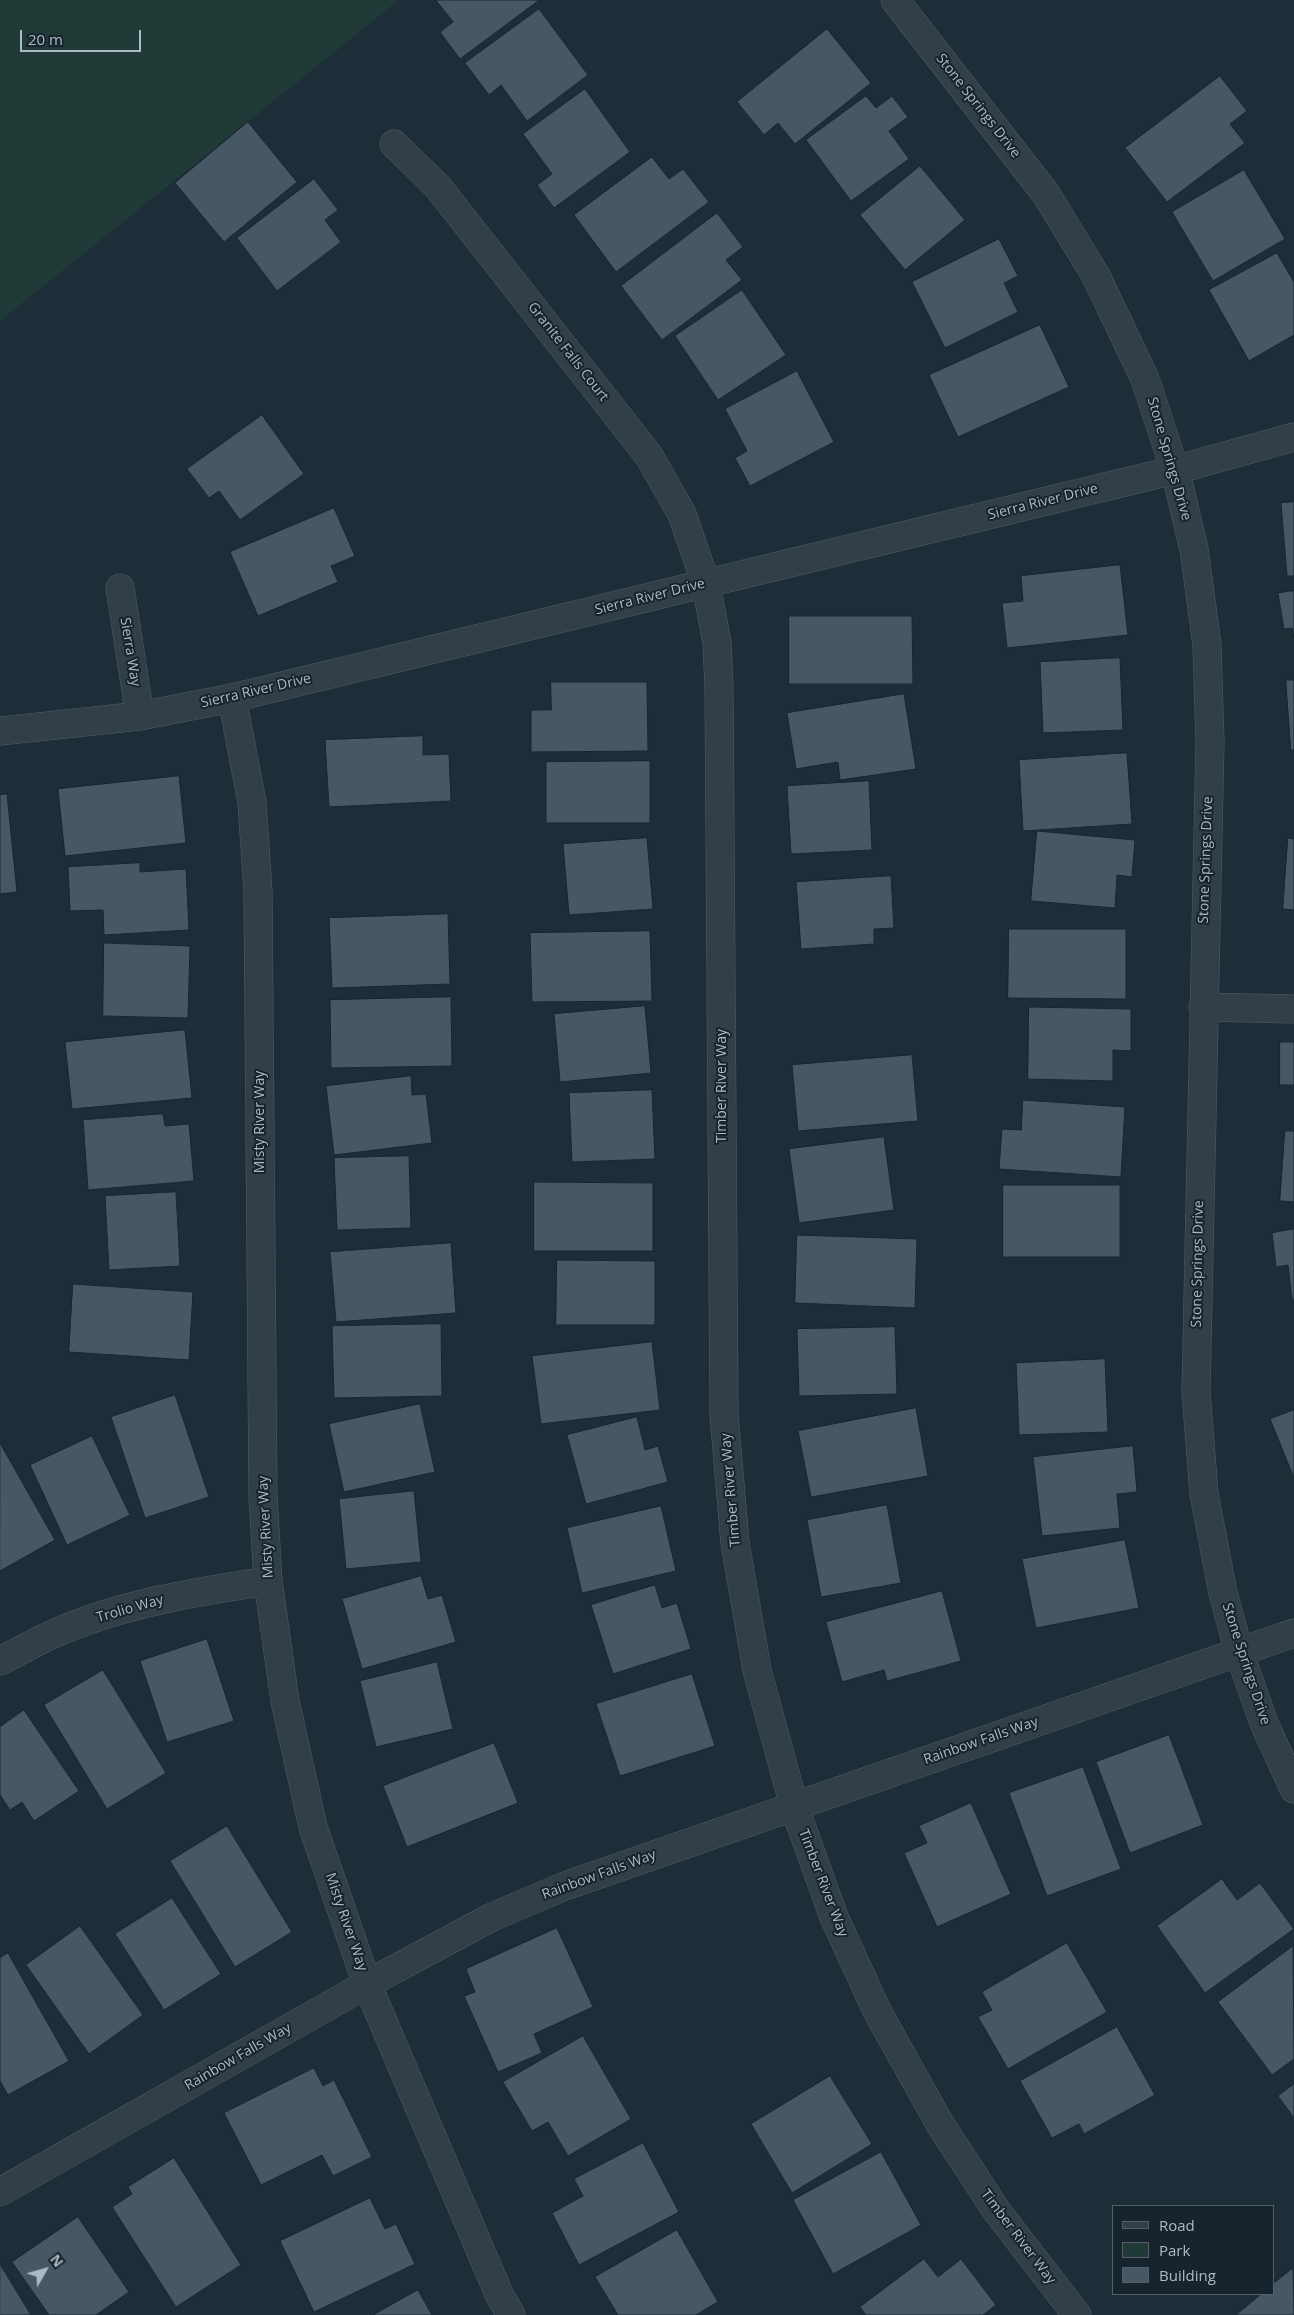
<!DOCTYPE html>
<style>
body{margin:0}
#map{position:relative;width:1294px;height:2315px;overflow:hidden;background:#1e2e39;font-family:"Open Sans",sans-serif}
canvas{display:block}
.legend{position:absolute;left:1112px;top:2205px;width:162px;height:90px;box-sizing:border-box;background:#18242d;border:1px solid #53606a;margin:0;padding:6px 9px;list-style:none;font-size:15px;color:#acbac6}
.legend li{display:flex;align-items:center;gap:10px;height:25px}
.legend b{width:25px;border:1px solid #53606a}
.north{position:absolute;left:20px;top:2245px;width:50px;height:50px;-webkit-text-stroke:4px #18242d;paint-order:stroke;rotate:52deg;font-size:14px;font-weight:700;line-height:20px;text-align:center;color:#acbac6}
.north::after{content:'';display:block;margin:auto;width:18px;height:22px;background:#acbac6;clip-path:polygon(50% 0,100% 100%,50% 72%,0 100%)}
.scale{position:absolute;left:20px;top:30px;width:121px;height:22px;box-sizing:border-box;border:2px solid #acbac6;border-top:0;padding-left:6px;font-size:15px;line-height:18px;white-space:nowrap;color:#acbac6;-webkit-text-stroke:4px #18242d;paint-order:stroke}
</style>
<div id="map">
<canvas width="1294" height="2315"></canvas>
<ul class="legend">
<li><b style="height:6px;background:#323f49"></b>Road</li>
<li><b style="height:14px;background:#203a38"></b>Park</li>
<li><b style="height:14px;background:#465865"></b>Building</li>
</ul>
<div class="north">N</div>
<div class="scale">20 m</div>
</div>
<script>
const ctx = document.querySelector('canvas').getContext('2d');
ctx.lineJoin = 'round';
function fill(path, color) { ctx.fillStyle = color; ctx.fill(path, 'evenodd'); }
function strokePath(path, color, width, dash) { ctx.strokeStyle = color; ctx.lineWidth = width; ctx.lineCap = dash ? 'butt' : 'round'; ctx.setLineDash(dash || []); ctx.stroke(path); }
function write(font, color, halo, rows, align = 'center') {
  ctx.font = font + ' "Open Sans",sans-serif'; ctx.lineWidth = 4; ctx.setLineDash([]); ctx.textBaseline = 'middle'; ctx.strokeStyle = halo; ctx.fillStyle = color; for (const [text, x, y, turn = 0] of rows) {
    ctx.save(); ctx.translate(x, y); ctx.rotate((+turn || 0) * Math.PI / 180); ctx.textAlign = isNaN(turn) ? turn : align; if (halo) ctx.strokeText(text, 0, 0); ctx.fillText(text, 0, 0); ctx.restore();
  }
}
fill(new Path2D(`
 M0 0H399L0 321Z`), '#203a38');
const building = new Path2D(`
 M436 0H538V1L460 59 440 32 453 22Z
 M539 9 588 75 527 121 501 85 489 95 465 63Z
 M827 29 871 83 795 144 778 123 764 135 737 102Z
 M1220 76 1247 111 1230 124 1245 143 1167 202 1125 148Z
 M585 89 630 152 554 208 537 185 552 174 523 134Z
 M866 96 876 108 892 96 908 117 889 131 909 159 851 201 806 140Z
 M248 122 297 182 224 242 175 183Z
 M652 157 669 179 683 169 709 202 616 272 574 215Z
 M920 166 965 220 905 270 860 215Z
 M1244 170 1285 239 1213 281 1172 212Z
 M314 179 338 210 325 220 341 242 277 291 237 238Z
 M717 213 743 247 726 260 742 280 662 340 621 286Z
 M999 239 1018 276 1004 283 1018 312 945 348 912 282Z
 M1277 253 1294 282V335L1249 361 1209 290Z
 M742 290 786 355 718 400 675 336Z
 M1040 325 1069 387 958 437 929 375Z
 M797 371 834 442 750 486 735 458 747 451 725 409Z
 M262 415 304 474 240 520 219 491 209 498 187 469Z
 M1294 502V576H1287L1281 503Z
 M334 508 355 556 331 566 338 582 258 616 230 552Z
 M1120 565 1128 635 1007 648 1002 603 1023 601 1021 576Z
 M1294 591V637L1292 628 1284 629 1278 593Z
 M789 616H912L913 684H789Z
 M1120 658 1123 730 1043 733 1040 662Z
 M1286 680H1294V750H1291Z
 M551 682H647L648 751 531 752V710H551Z
 M904 694 916 769 840 780 838 762 796 769 787 713Z
 M423 736V755L449 754 451 801 329 807 325 740Z
 M1127 753 1132 824 1023 831 1019 760Z
 M650 761V823H546V762Z
 M179 776 186 843 65 856 58 789Z
 M869 781 872 850 791 854 787 786Z
 M7 794 17 892 0 894V795Z
 M1037 831 1135 840 1132 877 1117 875 1115 908 1031 901Z
 M647 838 653 909 569 915 563 844Z
 M1288 838 1294 839V910L1283 909Z
 M140 863V872L186 869 189 930 104 935 103 910 70 911 68 867Z
 M891 876 894 928 874 929V944L801 949 796 882Z
 M448 914 450 984 332 988 329 918Z
 M1009 929H1126V999L1008 998Z
 M650 931 652 1001 532 1002 530 933Z
 M104 943 190 946 188 1018 103 1016Z
 M451 997 452 1066 331 1068 330 1000Z
 M645 1006 651 1073 560 1082 554 1014Z
 M1029 1007 1131 1009V1051L1113 1050V1081L1028 1079Z
 M185 1030 192 1098 72 1109 65 1042Z
 M1280 1042H1294V1085H1280Z
 M912 1055 918 1121 798 1131 792 1065Z
 M411 1076 412 1095 426 1094 432 1143 334 1155 326 1086Z
 M652 1090 655 1159 572 1162 569 1093Z
 M1023 1100 1125 1107 1121 1177 999 1169 1002 1129 1021 1130Z
 M163 1114 165 1126 189 1124 194 1181 88 1190 83 1120Z
 M1285 1131H1294V1202L1280 1201Z
 M884 1137 894 1210 799 1223 789 1149Z
 M409 1156 411 1228 337 1230 334 1158Z
 M534 1182 653 1183V1251H534Z
 M1003 1185H1120V1257H1003Z
 M176 1192 180 1266 109 1270 105 1196Z
 M1294 1229V1300H1292L1288 1265 1276 1267 1272 1233Z
 M797 1235 917 1239 915 1308 795 1303Z
 M451 1243 456 1313 336 1322 330 1252Z
 M557 1260 655 1261V1325H556Z
 M73 1284 193 1292 189 1360 69 1352Z
 M441 1324 442 1396 334 1398 332 1326Z
 M895 1327 897 1394 799 1396 797 1329Z
 M652 1342 660 1410 541 1424 532 1356Z
 M1105 1359 1108 1432 1019 1435 1016 1363Z
 M175 1395 209 1497 145 1518 111 1417Z
 M420 1404 435 1472 344 1492 329 1424Z
 M916 1408 928 1476 811 1497 798 1431Z
 M1294 1410V1478L1270 1419Z
 M637 1417 645 1450 658 1446 668 1482 586 1504 567 1435Z
 M92 1436 130 1515 67 1545 30 1465Z
 M0 1443 55 1540 0 1571Z
 M1133 1446 1137 1492 1117 1494 1120 1528 1042 1536 1033 1457Z
 M414 1491 421 1562 346 1569 339 1499Z
 M887 1505 901 1583 821 1597 807 1520Z
 M661 1506 676 1571 582 1593 567 1528Z
 M1125 1540 1139 1608 1036 1628 1022 1559Z
 M421 1576 428 1599 442 1595 456 1642 362 1669 342 1599Z
 M655 1585 662 1608 677 1603 691 1649 613 1674 591 1605Z
 M942 1591 961 1661 887 1681 884 1670 842 1682 826 1622Z
 M207 1639 234 1721 167 1742 140 1661Z
 M437 1662 453 1729 376 1747 360 1681Z
 M103 1670 166 1773 107 1809 44 1705Z
 M692 1674 715 1746 620 1776 596 1704Z
 M24 1710 79 1791 34 1821 22 1802 10 1810 0 1795V1727Z
 M1169 1735 1203 1825 1130 1853 1096 1762Z
 M494 1743 518 1803 407 1847 383 1786Z
 M1083 1767 1121 1869 1047 1896 1009 1793Z
 M971 1803 1011 1894 937 1927 904 1853 927 1843 919 1826Z
 M227 1826 292 1932 235 1967 170 1861Z
 M1222 1879 1237 1900 1260 1883 1294 1929 1205 1993 1157 1926Z
 M172 1898 221 1974 164 2010 115 1934Z
 M80 1926 143 2015 89 2054 26 1965Z
 M557 1928 593 2007 534 2034 542 2053 498 2072 464 1996 475 1992 466 1969Z
 M1067 1943 1107 2012 1008 2069 978 2017 992 2010 982 1992Z
 M1293 1946 1294 2059 1272 2075 1218 2002Z
 M8 1953 69 2061 8 2095 0 2081V1958Z
 M1117 2027 1155 2095 1084 2134 1079 2124 1052 2138 1020 2081Z
 M583 2036 631 2119 568 2156 548 2122 532 2131 503 2082Z
 M314 2068 323 2086 334 2080 372 2157 333 2176 322 2155 261 2185 224 2113Z
 M830 2076 872 2144 792 2193 751 2124Z
 M1294 2084V2118L1278 2096Z
 M643 2143 679 2212 579 2265 552 2213 583 2196 574 2179Z
 M881 2152 921 2225 833 2274 793 2200Z
 M174 2158 241 2265 176 2307 112 2207 132 2194 128 2187Z
 M370 2198 385 2229 396 2224 415 2264 314 2312 280 2241Z
 M78 2217 129 2292 96 2315H49L12 2262Z
 M677 2230 718 2302 696 2315H618L595 2277Z
 M924 2259 938 2277 961 2259 996 2305 983 2315H866L860 2307Z
 M0 2264 31 2315H0Z
 M1293 2268 1294 2315H1236L1261 2294H1273V2284Z
 M418 2290 432 2315H373Z`);
fill(building, '#465865');
strokePath(building, '#1a262f', 1);
const minor = new Path2D(`
 M895 0 1046 194 1096 276 1145 379 1175 470 1194 549 1207 645 1210 742 1196 1392 1204 1494 1223 1593 1239 1652 1264 1723 1294 1789
 M394 144 438 187 649 456 682 514 706 584 717 643 719 687 724 1414 735 1543 757 1670 794 1806 834 1917 877 2011 940 2124 996 2210 1077 2315
 M120 588 140 716
 M232 698 252 802 258 892 263 1496 268 1581 285 1701 313 1827 367 1984 499 2294 511 2315
 M0 731 140 716 232 698 1175 470 1294 437
 M1203 1007 1294 1009
 M0 1661C17 1653 33 1643 51 1635 119 1604 195 1592 268 1581
 M0 2192 367 1984 492 1917 565 1886 1294 1633`);
strokePath(minor, '#4f5d67', 29);
strokePath(minor, '#323f49', 28);
write('14px', '#acbac6', '#18242d', [
 ["Stone Springs Drive",978,106,52],
 ["Granite Falls Court",568,352,52],
 ["Stone Springs Drive",1169,459,74],
 ["Sierra River Drive",1043,502,-14],
 ["Sierra River Drive",650,597,-14],
 ["Sierra Way",130,652,81],
 ["Sierra River Drive",256,691,-13],
 ["Stone Springs Drive",1206,860,-88],
 ["Timber River Way",722,1086,-90],
 ["Misty River Way",260,1122,-90],
 ["Stone Springs Drive",1198,1264,-89],
 ["Timber River Way",731,1490,-95],
 ["Misty River Way",266,1527,-93],
 ["Trolio Way",130,1609,-16],
 ["Stone Springs Drive",1246,1664,72],
 ["Rainbow Falls Way",981,1741,-19],
 ["Rainbow Falls Way",599,1875,-20],
 ["Timber River Way",823,1883,69],
 ["Misty River Way",346,1922,71],
 ["Rainbow Falls Way",238,2057,-30],
 ["Timber River Way",1018,2237,53]
]);
</script>
